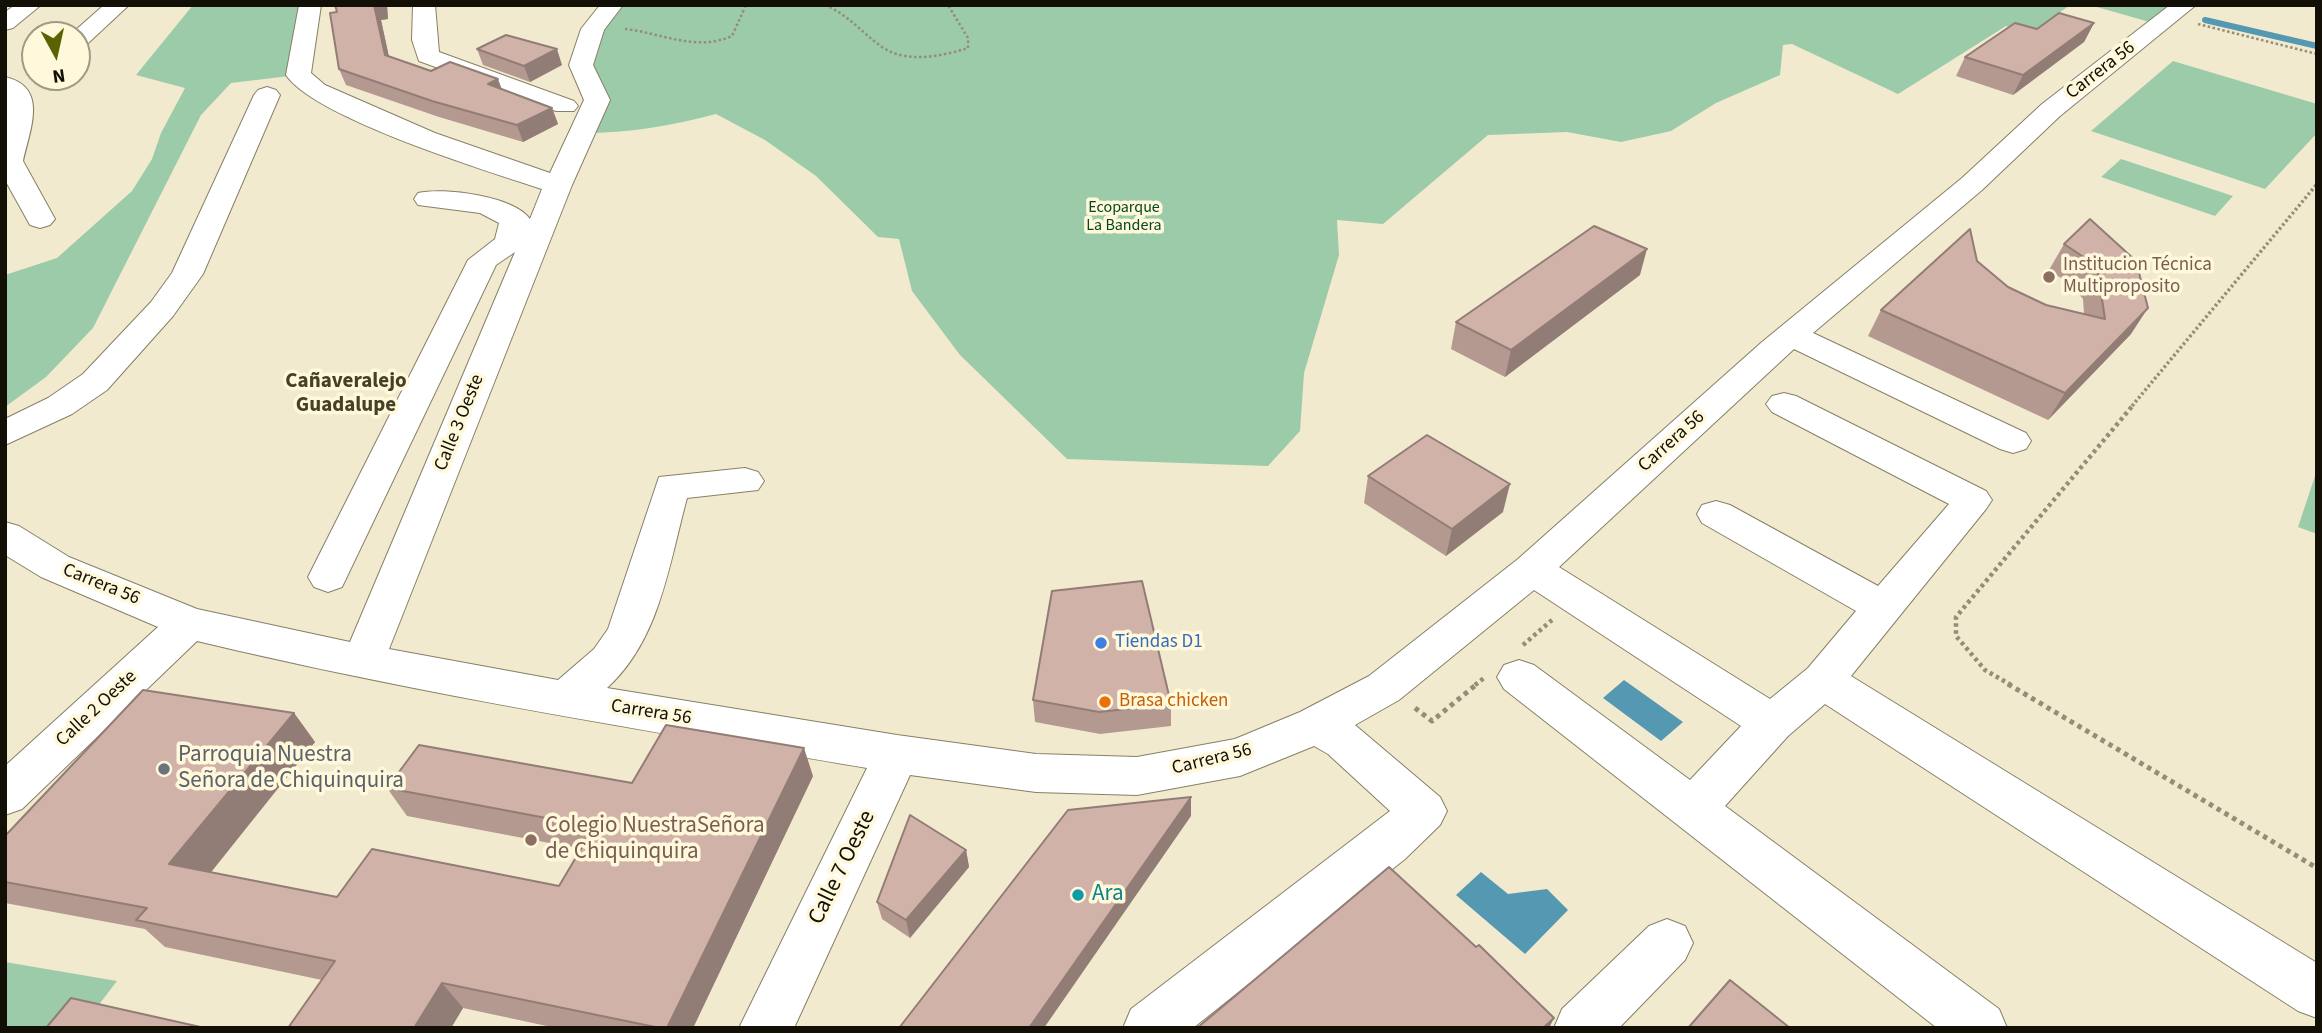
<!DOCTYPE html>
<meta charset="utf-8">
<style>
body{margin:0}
#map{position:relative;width:2322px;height:1033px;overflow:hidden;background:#f2eace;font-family:"Source Sans 3",sans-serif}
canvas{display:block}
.frame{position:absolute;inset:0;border:7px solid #120f06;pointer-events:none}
.north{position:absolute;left:21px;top:21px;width:70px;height:70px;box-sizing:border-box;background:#fff8db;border:2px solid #a09b86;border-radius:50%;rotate:172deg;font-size:19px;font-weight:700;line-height:28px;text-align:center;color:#120f06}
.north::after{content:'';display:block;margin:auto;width:24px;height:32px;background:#596301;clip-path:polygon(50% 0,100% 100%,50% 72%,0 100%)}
</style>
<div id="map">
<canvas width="2322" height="1033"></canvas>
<div class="frame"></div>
<div class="north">N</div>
</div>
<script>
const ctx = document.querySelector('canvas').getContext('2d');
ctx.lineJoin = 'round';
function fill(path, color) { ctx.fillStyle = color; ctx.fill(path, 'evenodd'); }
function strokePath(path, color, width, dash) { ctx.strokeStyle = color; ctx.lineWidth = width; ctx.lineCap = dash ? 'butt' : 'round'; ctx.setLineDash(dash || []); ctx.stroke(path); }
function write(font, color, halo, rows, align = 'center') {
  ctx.font = font + ' "Source Sans 3",sans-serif'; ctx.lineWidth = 7; ctx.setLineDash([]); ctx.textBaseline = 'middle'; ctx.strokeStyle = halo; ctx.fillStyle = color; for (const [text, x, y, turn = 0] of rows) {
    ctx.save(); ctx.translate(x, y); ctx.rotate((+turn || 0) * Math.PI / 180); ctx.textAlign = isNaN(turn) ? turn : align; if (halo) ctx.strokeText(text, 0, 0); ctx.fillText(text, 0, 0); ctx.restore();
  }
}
fill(new Path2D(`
 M193 5H310L298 75 231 83 201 115 93 328 46 377 5 407V275L57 258 132 191 152 159 161 133 185 88 136 75Z
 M612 5H2070L2031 33 2006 26 1898 94 1792 44 1783 45 1780 75 1716 103 1671 131 1621 142 1567 132 1488 135 1383 224 1337 220 1339 255 1304 373 1300 431 1268 466 1067 459 960 355 912 291 899 239 878 237 816 176 765 140 716 114C671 126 629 133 583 133L597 100 581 65Z
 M2090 5H2185L2160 25Z
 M2173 61 2317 104V133L2265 189 2091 131Z
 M2121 159 2233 196 2215 216 2101 177Z
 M2317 470V534L2298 527Z
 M5 962 117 981 81 1028H5Z`), '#9ccba9');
fill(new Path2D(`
 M1624 680 1683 722 1661 741 1603 698Z
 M1481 872 1508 894 1547 889 1568 910 1525 954 1456 895Z`), '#5498b1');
strokePath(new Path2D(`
 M2205 20 2317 46`), '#5498b1', 6);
const minor = new Path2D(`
 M15 5H41L13 28 5 30V12Z
 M104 5H129L85 46 77 48V35H70Z
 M299 5H321L311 73 325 85 435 133 550 173 584 100 569 65 581 29 600 5H623L604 30 593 65 610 100 572 185 389 649 558 680 594 649 608 629 659 477 745 468 758 472 764 481 758 490 687 498C669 564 660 640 607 688L897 735 1036 754 1137 757 1235 739 1300 712 1369 676 1518 559 1762 342 1962 178 2042 104 2170 5H2196L2060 116 1982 190 1813 333 2026 433 2031 441 2026 449 2013 453 2000 449 1794 349 1559 567 1770 699 1808 668 1856 611 1702 523 1697 514 1702 505 1716 501 1730 505 1878 586 1949 504 1772 412 1766 404 1772 396 1784 393 1796 396 1986 491 1992 500 1986 509 1851 676 2317 963V1018L2298 1011 1825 704 1788 736 1725 806 1999 1009 2007 1028H1937L1504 689 1497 677 1504 665 1519 660 1534 665 1690 780 1741 726 1534 590 1399 700 1355 725 1440 797 1447 811 1440 825 1405 859 1193 1028H1123L1131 1009 1390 811 1328 754 1314 746 1240 776 1137 795 1036 792 910 775 794 1028H739L867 768C643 730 418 694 197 641L22 809 5 815V766L158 627 41 577 5 555V522L19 526 69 557 197 609 350 642 515 252 496 265 342 587 328 592 314 587 308 577 468 260 495 239 499 223 480 213 418 205 414 199 418 193C444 187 514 196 530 219L542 189C487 171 315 118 286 75Z
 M413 5H435L439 52 574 101 578 106 574 111H556L419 61 412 40Z
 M5 77C49 87 30 129 23 161L55 219 50 225 40 228 30 225 5 180Z
 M267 87 276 90 280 95 203 274 173 316 107 390 72 414 5 445V419L48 398 83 374 151 302 172 273 254 95 258 90Z
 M1667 919 1685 926 1693 943 1685 960 1619 1028H1554L1562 1009 1649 926Z`);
strokePath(minor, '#868066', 2);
strokePath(new Path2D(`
 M825 5C849 15 862 33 882 47 907 64 942 56 968 48V38L948 5
 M2198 24 2317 54
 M625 29C662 33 695 52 732 36L746 5`), '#938d79', 2.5, [2.5, 2.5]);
strokePath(new Path2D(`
 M2132 406 2317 184`), '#938d79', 3.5, [2.5, 2.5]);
strokePath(new Path2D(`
 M1523 645 1552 620
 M1475 685 1484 678
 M2011 685 1985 670 1956 636V617L2134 404`), '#938d79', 4.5, [3.5, 3.5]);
strokePath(new Path2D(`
 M2008 684 2317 868
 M1415 708 1432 721 1477 684`), '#938d79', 5, [4.5, 4.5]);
fill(minor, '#fff');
fill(new Path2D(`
 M335 5H387L388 19 381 20 389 57 431 71 502 89 552 108 558 124 523 142 439 117 346 85 339 69 337 12Z
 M2094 23 2084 42 2013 95 1956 76 1965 57 2037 29Z
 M477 49 562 65 530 82 483 65Z
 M2090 219 2131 334 2048 420 1868 336 1881 310 1977 261 2008 287 2046 305 2084 314 2083 299 2070 284 2049 270 2064 244Z
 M1640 275 1505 377 1451 349 1456 322Z
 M1368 476 1503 512 1446 556 1364 503Z
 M1033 700 1171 704V726L1100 734 1035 722Z
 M294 713 315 742 211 872 337 897 559 886 581 849 407 816 387 788 632 783 813 776 693 1028H556L463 1008 451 1028H288L322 980 165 947 145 929 5 903V836Z
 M966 850 969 867 910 938 882 919 877 902Z`), '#b49990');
fill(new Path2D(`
 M374 5H387L388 19 381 20 392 71 385 55Z
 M2094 23 2084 42 2013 95 2023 75Z
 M557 49 562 65 530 82 524 66Z
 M498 79 504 95 488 84Z
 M552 108 558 124 523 142 517 125Z
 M1647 249 1640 275 1505 377 1511 350Z
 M2148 308 2131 334 2048 420 2065 393Z
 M1510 484 1503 512 1446 556 1452 529Z
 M294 713 315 742 196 891 169 864Z
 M804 748 813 776 693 1028H667Z
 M1191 797V816L1044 1028H1029Z
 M966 850 969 867 910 938 906 920Z
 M442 983 463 1008 451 1028H414Z
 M1554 1018 1549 1028H1543Z`), '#927d76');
const building = new Path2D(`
 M335 5H374L385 55 431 71 450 62 498 79 488 84 552 108 517 125 432 101 339 69 330 13 337 12Z
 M2059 13 2094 23 2023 75 1965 57 2015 23 2037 29Z
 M506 35 557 49 524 66 477 49Z
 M2090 219 2136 261 2148 308 2065 393 1881 310 1970 229 1977 261 2008 287 2046 305 2105 319 2098 273 2085 258 2064 244Z
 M1594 226 1647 249 1511 350 1456 322Z
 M1427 435 1510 484 1452 529 1368 476Z
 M1142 581 1171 704 1099 712 1033 700 1052 591Z
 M143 690 294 713 169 864 337 897 372 849 559 886 594 827 387 788 419 745 632 783 666 725 804 748 667 1028H660L442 983 414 1028H288L335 961 136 920 147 908 5 882V836Z
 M1191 797 1029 1028H899L1068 810Z
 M910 815 966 850 906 920 877 902Z
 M1389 867 1476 947 1479 945 1554 1018 1543 1028H1197Z
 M1730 980 1790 1028H1688Z
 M71 998 205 1028H46Z`);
fill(building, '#d1b2a8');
strokePath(building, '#927d76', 2);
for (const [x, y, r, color] of [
 [2049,277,7,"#8d6e63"],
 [1101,643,7,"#3f7fe0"],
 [1105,702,7,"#e8710a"],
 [164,769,7,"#6b7280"],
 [531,840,7,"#8d6e63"],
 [1078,895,7,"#0f9aa8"]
]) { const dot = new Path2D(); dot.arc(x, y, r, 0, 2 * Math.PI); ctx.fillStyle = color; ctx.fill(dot); strokePath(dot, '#fff8db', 2.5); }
write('16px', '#044622', '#fff8db', [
 ["Ecoparque",1124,208],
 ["La Bandera",1124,226]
]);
write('19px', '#120f06', '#fff8db', [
 ["Carrera 56",2101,71,-38],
 ["Calle 3 Oeste",460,423,-68],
 ["Carrera 56",1672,442,-42],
 ["Carrera 56",101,585,22],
 ["Calle 2 Oeste",97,709,-43],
 ["Carrera 56",651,713,9],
 ["Carrera 56",1212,760,-14]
]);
write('19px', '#785e54', '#fff8db', [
 ["Institucion Técnica",2063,266],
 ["Multiproposito",2063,288]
], 'left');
write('19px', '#366cbe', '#fff8db', [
 ["Tiendas D1",1115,643]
], 'left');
write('19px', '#c56008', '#fff8db', [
 ["Brasa chicken",1119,702]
], 'left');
write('bold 21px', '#464028', '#fff8db', [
 ["Cañaveralejo",346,382],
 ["Guadalupe",346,406]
]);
write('23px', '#5b616d', '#fff8db', [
 ["Parroquia Nuestra",178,756],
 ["Señora de Chiquinquira",178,782]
], 'left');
write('23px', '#785e54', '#fff8db', [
 ["Colegio NuestraSeñora",545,827],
 ["de Chiquinquira",545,853]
], 'left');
write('23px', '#120f06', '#fff8db', [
 ["Calle 7 Oeste",843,868,-64]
]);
write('23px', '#0d838f', '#fff8db', [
 ["Ara",1092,895]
], 'left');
</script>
